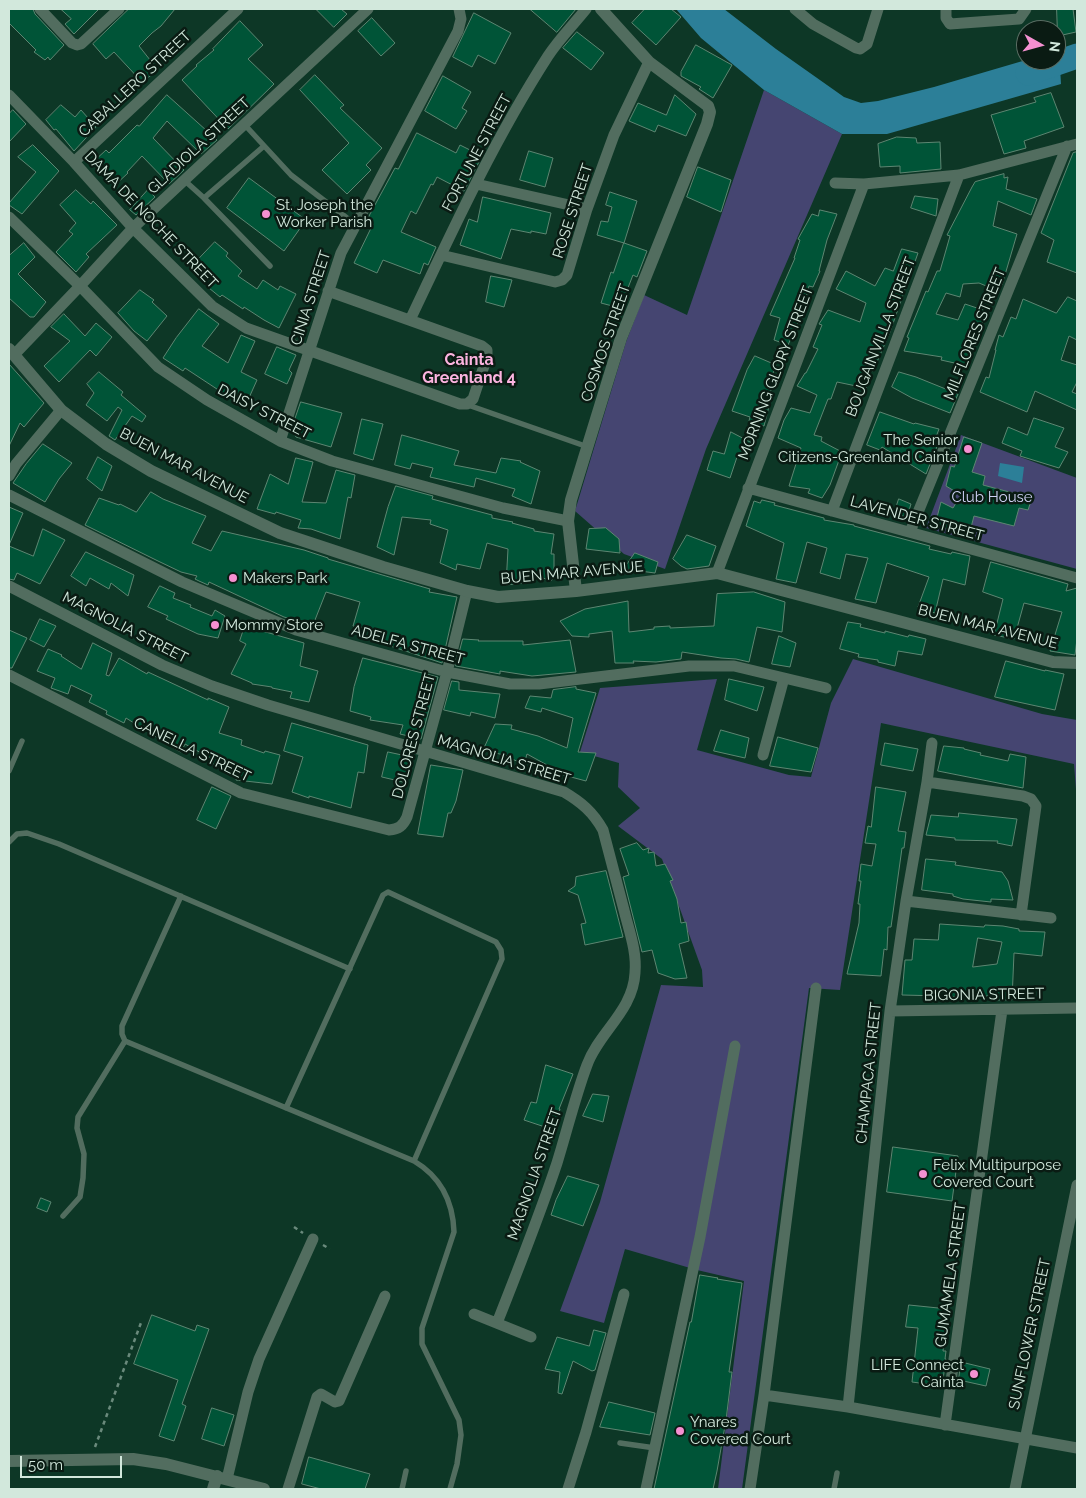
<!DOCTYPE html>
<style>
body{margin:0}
#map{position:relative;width:1086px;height:1498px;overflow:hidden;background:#0d3726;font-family:Raleway,sans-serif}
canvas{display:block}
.frame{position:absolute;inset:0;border:10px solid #d2e8dc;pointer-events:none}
.north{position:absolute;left:1016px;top:20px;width:50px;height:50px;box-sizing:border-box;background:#0a1b13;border:1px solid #5a6d63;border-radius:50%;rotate:97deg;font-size:14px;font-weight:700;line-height:20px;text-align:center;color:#d2e8dc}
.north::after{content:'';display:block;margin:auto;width:18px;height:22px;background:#f590d1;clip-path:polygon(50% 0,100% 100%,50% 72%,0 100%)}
.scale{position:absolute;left:20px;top:1456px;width:102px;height:22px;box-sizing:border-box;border:2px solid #d2e8dc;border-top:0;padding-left:6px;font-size:15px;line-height:18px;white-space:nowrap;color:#d2e8dc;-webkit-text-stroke:4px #0a1b13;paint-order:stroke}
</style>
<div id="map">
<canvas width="1086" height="1498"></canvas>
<div class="frame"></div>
<div class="north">N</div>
<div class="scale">50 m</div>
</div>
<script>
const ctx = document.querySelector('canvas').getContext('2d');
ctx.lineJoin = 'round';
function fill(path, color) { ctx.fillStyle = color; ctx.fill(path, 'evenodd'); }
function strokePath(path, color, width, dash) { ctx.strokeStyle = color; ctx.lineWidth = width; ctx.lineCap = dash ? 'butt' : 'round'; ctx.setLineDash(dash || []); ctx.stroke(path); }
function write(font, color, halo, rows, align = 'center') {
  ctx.font = font + ' Raleway,sans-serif'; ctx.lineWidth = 5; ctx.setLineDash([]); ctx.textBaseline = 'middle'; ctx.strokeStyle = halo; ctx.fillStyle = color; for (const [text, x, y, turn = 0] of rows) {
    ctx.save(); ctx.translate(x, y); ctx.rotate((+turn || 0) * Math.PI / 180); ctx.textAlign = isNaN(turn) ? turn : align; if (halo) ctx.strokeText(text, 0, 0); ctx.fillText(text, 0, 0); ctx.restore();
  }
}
fill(new Path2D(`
 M764 90 842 134 706 449 665 569 624 554 575 511 626 342 644 295 687 315Z
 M961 435 1077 478V569L926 528Z
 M853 659 1042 714 1077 720V802L1074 764 881 723 840 990 809 988 742 1489H718L744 1281 697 1270 625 1249 604 1323 560 1311 600 1202 661 985 703 987 702 970 662 859 618 826 640 808 618 787 619 763 580 752 600 688 717 679 697 750 789 775 811 777 831 703Z`), '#454571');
fill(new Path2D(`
 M676 9H724L776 49 844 97 861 103 878 101 934 87 1026 60H1056V51L1059 50 1061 84 887 134H842L764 90 701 38Z
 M1000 463 1024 467 1022 483C1014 481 1006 478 998 476Z`), '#2c7f98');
strokePath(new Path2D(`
 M1028 73 1077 56`), '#2c7f98', 25);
const building = new Path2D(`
 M9 9H33L35 14 64 45 50 60 48 57 45 60 34 52 36 50 9 23Z
 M61 9H99L74 34 65 24 71 19Z
 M129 9H175L161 26 152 33 139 46 158 70 142 82 114 52 106 59 93 44Z
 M316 9H341L347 14 334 27Z
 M530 9H576L557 32Z
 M645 9H671L681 17 656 45 632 23Z
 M1057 9H1073L1076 32 1058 36Z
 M474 13 511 33 495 64 478 55 472 67 453 57Z
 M372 18 395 43 381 56 358 31Z
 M240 21 263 45 248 59 274 84 228 129 182 80 197 66 196 65 214 50 213 49Z
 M577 32 604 53 591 70 563 48Z
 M696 45 732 65 713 98 699 89 701 87 681 76V72Z
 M315 75 344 105 340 108 382 148 366 165 371 170 347 194 322 170 349 143 300 90Z
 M443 76 471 92 462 108 467 111 456 129 425 111Z
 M1051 93 1064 127 1024 141 1026 148 1004 154 991 115 1036 102 1034 98Z
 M167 95 217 140 201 154 167 121 153 138 184 170 169 184 142 156 127 172 128 173 114 186 93 162 106 150 109 153 137 125 139 126Z
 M675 95 696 114 686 136 658 125 655 132 629 121 638 103 666 115Z
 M61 105 75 117 81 110 96 127 74 151 56 129 54 130 46 120Z
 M13 110 26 124 9 142V114Z
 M417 133 456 153 460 145 482 156 464 191 437 177 433 185 431 184 416 214 411 211 401 232 436 247 428 265 424 263 420 274 383 260 377 273 354 263 373 224 367 221 370 214 395 168 398 169Z
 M897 137 916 138 917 143 940 142 941 169 900 173V166L880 167 878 144Z
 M33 145 59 171 22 214 9 205V203L36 172 18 157Z
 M529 151 553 158 545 187 520 180Z
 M1077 152V273L1047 262 1054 240 1041 233 1073 153Z
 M698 167 731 180 721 212 687 197Z
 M1004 174V178L1008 177 1006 189 1037 199 1031 215 998 201 993 226 1017 234 1002 285H999L996 290 979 283 963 284 960 297 946 293 936 314 958 320 965 304 986 311 981 327 983 328 973 349 968 366 941 360 942 357 904 351 909 338 907 337 926 291 928 292 937 271H940L950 236 947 235 972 187 975 182Z
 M249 178 306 220 284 251 227 208Z
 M76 190 91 204 93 201 117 225 86 254 89 257 76 272 56 252 73 234 69 231 76 223 60 205Z
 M148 190 155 197 136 215 130 210Z
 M610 192 637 201 624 243 597 235 601 221 608 222 612 207 606 205Z
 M915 196 938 199 936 216 911 208Z
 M483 197 551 213 546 234 531 231V233L511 229 501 259 460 245 469 219 477 222Z
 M820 210 837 214 827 240 819 271H820L813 287 809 286 801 316 788 345 774 340 780 318 770 315 795 258H794L800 240 798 239 812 214 818 216Z
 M215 242 228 253 226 256 242 271 238 276 257 289 263 280 278 290 280 286 296 294 279 328 264 320 244 307 243 309 222 295 220 297 209 288 216 277 196 262Z
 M24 243 35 257 18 274 46 302 34 317H30L9 298V256Z
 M624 243 647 251 637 277 633 275 620 308 601 303 611 272 613 273Z
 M902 249 918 253 911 273H909L904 292 890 332 873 371 870 370 866 388 837 382 831 399H828L814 435 822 437 821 441 842 452 830 485 822 498 808 493 810 489 789 486 801 448 778 438 784 420 791 408 810 413 817 395 797 386 805 373H806L818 349 813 347 822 325 819 324 828 310 860 322 866 303 836 289 846 271 875 286 885 268 893 271Z
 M491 276 512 280 504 307 486 302Z
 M140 290 154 300 152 302 167 316 147 341 134 331 118 313Z
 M1068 297 1077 301V340L1069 336 1061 360 1077 365V382L1072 392 1077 394V410L1035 391 1027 412 980 392 986 377 989 378 996 350H995L999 335 1003 337 1011 317 1016 319 1023 299 1056 313Z
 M199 309 219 324 202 346 228 363 241 335 255 341 241 372 257 380 248 400 228 391 226 395 185 368 183 371 163 358 176 338Z
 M64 314 85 336 96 323 112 337 96 356 90 350 59 382 44 366 70 341 51 327Z
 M277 347 296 355 289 370 292 373 287 384 265 374Z
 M755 356 776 365 772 376 775 378 766 405 769 406 764 426 749 421 750 417 732 411 747 370Z
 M9 364 44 403 24 427 20 423 9 446Z
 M99 372 123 392 121 395 146 416 142 422 132 416 115 440 109 436 122 410 118 407 107 421 86 405 94 393 87 384Z
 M899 372 916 377 958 394 950 413 912 398 892 387Z
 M301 402 342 413 331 447 296 437 292 428Z
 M880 412 914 424 915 423 939 429 936 437 940 439 926 474 882 447 880 450 867 445Z
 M1034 418 1064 428 1055 447 1068 452 1059 468 1020 456 1022 451 1002 443 1008 427 1027 435Z
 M362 419 383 424 373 460 354 454Z
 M731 432 752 443 744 455 738 454 730 478 707 470 713 451 724 454Z
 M402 435 459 451 454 465 496 473 501 458 521 461 520 462 540 471 531 504 512 496 515 489 476 478 474 487 430 477 433 468 412 463 410 469 395 465Z
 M964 437 982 443 972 472 985 476 983 485 1032 498 1028 510 1019 508 1014 526 974 516 969 535 935 525 941 502 953 508 961 495 946 486 951 466 954 467Z
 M43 444 72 463 59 479 45 502 13 483 26 464Z
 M98 457 112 466 102 491 87 479Z
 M296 458 313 462 302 502 326 503 336 470 355 475 351 498 348 497 340 539 311 529 298 528 301 520 276 512 275 514 257 509 270 474 288 484Z
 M396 486 433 496 432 499 492 515V518L513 522 512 523 534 529V531L554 534 551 554H554V569L557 575 551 581 538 576 523 575V583L506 585 508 549 487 543 480 569 457 564 456 570 440 563 448 530 430 524 431 520 402 517 394 555 377 547 388 507Z
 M151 492 163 499 206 516 192 543 211 551 222 531 304 550 328 558V559L430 589 429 592 457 597 442 663 369 639 373 629 353 626 360 602 326 592 313 625 284 617 209 582 208 585 199 581 195 579 197 576 181 572 158 561 85 525 99 498 119 505 120 504 136 512Z
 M899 499 911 504 907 517 894 514Z
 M762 500 775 503 774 505 824 518V520L854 525V526L930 546 929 549 951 554 952 552 970 556 965 585 943 579 935 613 918 607 929 577 887 563 876 603 855 599 868 558 846 554 840 579 820 573 827 548 807 542 796 583 776 579 784 543 746 526 754 501 760 503Z
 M9 507 23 513 9 545Z
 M606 528 619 539 620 553 586 549 589 529Z
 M43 529 65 540 40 584 17 573 14 580 9 579V546L33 556Z
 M687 535 716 546 709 566 687 569 681 566 673 559Z
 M86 552 134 575 128 596 111 583 109 589 90 578 86 586 71 576Z
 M635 553 658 562 655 573 624 569Z
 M991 562 1068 584 1066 591 1077 588V639L1075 655 1050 651 1062 612 1024 603 1014 639 994 635 1003 599 983 592Z
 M160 586 175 593 173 598 191 605 190 607 212 616 215 610 225 616 218 638 198 634 166 619 168 616 148 607Z
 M754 592 785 602 782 632 757 627 749 662 736 659 721 658 682 652 681 659 656 662 633 661 634 663H615L612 631 589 634V637L572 636 560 621 585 609 628 601 629 632 654 629V627L670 626V628L714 626 717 594Z
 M40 619 56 626 44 647 30 640Z
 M848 622 861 624 860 627 885 633V631L908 637 909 635 926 639 922 655 898 651 895 666 878 662V660L858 657 859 654 840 649Z
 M245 626 304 643 300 666 318 671 309 702 290 698 292 692 272 688V687L252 684V683L231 674 246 644 240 641Z
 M9 630 27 638 12 668H9Z
 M779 636 796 643 790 667 772 664Z
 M463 639 479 640 478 641H523V645L570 640 576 672 532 676 500 671V674L456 666Z
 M93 643 112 653 106 675 109 676 119 658 147 674 148 672 208 700V698L229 707 219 733 242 740 241 745 264 753 265 751 280 755 272 784 236 780 238 773 208 762 210 758 185 744 181 752 177 750 126 718 124 723 106 714 107 711 89 702 92 695 71 685 68 694 51 688 55 678 37 671 48 649 62 655 61 656 81 669Z
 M363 658 438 677 421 739 400 734 403 725 370 720 371 717 350 711 354 687Z
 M1006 661 1045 671V670L1064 674 1055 710 995 697Z
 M729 679 764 687 757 711 725 700Z
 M452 681 459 682V690L500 694 495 718 471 712 470 716 444 710Z
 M576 687V689L596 693 578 752 596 753 586 781 545 770 547 765 527 754 524 764 507 757 508 756 483 750 495 724 512 725 511 729 538 736 567 748 573 718 542 708 541 712 525 708 530 696 551 698 553 690Z
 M292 723 368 745 364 773 358 772 351 808 309 796V798L292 792 303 757 284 751Z
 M721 730 749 738 745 758 714 751Z
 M778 737 818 748 811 772 770 766Z
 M885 743 918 749 913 771 881 765Z
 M944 746 964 748V749L981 753 980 755 1008 761 1010 754 1026 757 1023 788 938 771Z
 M388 752 402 755 410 761 403 782 382 777Z
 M431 765 463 770 456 801 451 813H448L443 837 418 834Z
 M212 787 231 796 216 829 197 820Z
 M876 787 906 792 898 831 906 832 904 848H902L891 927H888L887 950 884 949 881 976 847 974 859 923 860 904H858L861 881H859L861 864 872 866 876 844 865 843 868 826 871 827Z
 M959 813 1017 819 1012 846 997 843 998 841 955 840V838L926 835 931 815 958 817Z
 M637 843 643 850 649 848 648 853 654 852 656 866 665 864 673 880 670 881 677 899 681 923 686 922 689 941 679 944 687 978 675 979 658 973 652 950 642 952 623 877 629 875 620 849Z
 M926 859 956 862 955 865 1002 872 1008 881 1013 900 991 899V902L963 899 953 896V894L922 890Z
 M606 871 623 937 585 945 581 924 586 923 578 895 568 891 575 886 576 877Z
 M940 924 984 927 985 925 1003 926 1019 929V931L1045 932 1042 956 1014 953 1012 1000H995V995L969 998 942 996 902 995 905 960H912L914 939 938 940ZM978 938 1002 942 997 964 973 967Z
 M546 1065 573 1074 559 1109H560L554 1130 524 1120 531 1102 536 1103Z
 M593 1094 609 1096 603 1122 583 1116Z
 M893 1147 958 1156 952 1201 887 1192Z
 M568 1176 599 1185 583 1226 551 1215 556 1200Z
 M41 1198 51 1202 47 1212 37 1208Z
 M700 1275 718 1278 717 1279 742 1283 729 1372H732L726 1420 717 1471 713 1489H654L690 1322H691Z
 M909 1305 948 1309 943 1351H946L945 1359H946L942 1386 912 1382 918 1328 906 1327Z
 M152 1315 195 1331 197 1325 209 1329 182 1404 186 1406 174 1441 159 1436 178 1380 134 1364Z
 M594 1330 606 1333 595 1370 592 1371 573 1361 562 1394 558 1393 560 1372 545 1369 557 1337 589 1346Z
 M961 1362 990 1369 986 1386 959 1380Z
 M609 1402 655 1413 650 1435 600 1427Z
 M212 1408 234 1415 224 1446 202 1439Z
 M309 1457 370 1474 365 1489H321L302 1484Z`);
fill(building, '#005437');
strokePath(building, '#5d8672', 1);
strokePath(new Path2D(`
 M294 1227 303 1233
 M323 1245 330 1249
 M95 1447 142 1320`), '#6a8a7c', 2.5, [4, 4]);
strokePath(new Path2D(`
 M244 124 291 175 356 225
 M184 180 204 198 264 146
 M204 198 270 266
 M468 405 588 447
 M9 771 22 741
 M9 842 17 834 27 833 59 844 350 969
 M181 896 122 1026V1034L125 1041 414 1161C441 1177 453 1202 454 1232L422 1328V1344L459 1420 461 1435 457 1464 450 1489
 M286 1108 383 895 388 892 496 942 501 950 502 959 414 1161
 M63 1216 80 1197 83 1178 84 1154 77 1128 78 1117 125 1041
 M620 1443 655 1448
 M402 1489 406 1471
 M834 1489 837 1473`), '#526d5f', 5.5);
strokePath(new Path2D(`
 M40 9 72 43 77 45 81 44 119 9
 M795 9 813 24 856 48 860 49 867 44 878 9
 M946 9V18L950 24 1019 19 1026 9
 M9 95 74 162 133 228 212 306 246 328 460 404H467L473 399 487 357V350L482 346 328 291
 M74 162 238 9
 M835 183 864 184 959 175 1077 144
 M476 184 587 209
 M9 217 80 286 158 367 207 400 280 441 332 461 503 508 568 521
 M441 255 555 282 562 280 567 275 587 209 614 135 649 62
 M410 320C452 231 494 140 548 56 559 39 574 24 586 9
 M14 355 80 286 133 228 368 9
 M280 441 341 253 458 31 461 19 459 9
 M9 476 16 464 61 410
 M748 488 1077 578
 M9 495 182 582 296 630 447 672 510 684H539L689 666H734L826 688
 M832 511 959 175
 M910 532 1067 146
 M717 573 864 184
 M9 586 162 665 212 686 268 705 564 792C581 802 593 812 603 830 610 857 617 883 624 910 629 931 637 951 635 973 633 1011 599 1032 587 1065 575 1097 567 1131 557 1163 539 1217 518 1270 497 1323
 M9 675 241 793 389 830C399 829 403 826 407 817L447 672 467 591
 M763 755 784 678
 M927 782 1023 796 1031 799 1036 806 1021 915
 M906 901 1051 918
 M890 1011 1077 1008
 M474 1314 531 1337
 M764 1395 848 1407 1077 1448
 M848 1407 890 1011 906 901 927 782 932 743
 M945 1425 1002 1010
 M227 1479 248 1392 259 1359 313 1239
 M288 1489 317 1397 321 1394 335 1402 339 1401 385 1296
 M568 1489 586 1432 624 1294
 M646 1489 700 1237 735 1046
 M750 1489 764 1395 816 988
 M1015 1489 1077 1185`), '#526d5f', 11);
strokePath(new Path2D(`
 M9 349 61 410 106 444 151 471 280 533 383 567 467 591 498 597 576 591 717 573 1053 662 1077 663
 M576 591 568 521 571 500 621 338 707 124 710 112 708 106 649 62 601 9
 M9 1461 133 1459 166 1464 264 1489
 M213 1489 217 1476`), '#526d5f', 12);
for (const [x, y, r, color] of [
 [266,214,5,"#f590d1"],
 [968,449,5,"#f590d1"],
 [233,578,5,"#f590d1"],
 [215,625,5,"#f590d1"],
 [923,1174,5,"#f590d1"],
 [974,1374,5,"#f590d1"],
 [680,1431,5,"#f590d1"]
]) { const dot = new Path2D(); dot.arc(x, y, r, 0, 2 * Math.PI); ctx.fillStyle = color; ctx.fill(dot); strokePath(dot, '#0a1b13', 2); }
write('15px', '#d2e8dc', '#0a1b13', [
 ["CABALLERO STREET",135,84,-43],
 ["GLADIOLA STREET",199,146,-43],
 ["FORTUNE STREET",477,153,-62],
 ["ROSE STREET",573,211,-72],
 ["DAMA DE NOCHE STREET",151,220,46],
 ["CINIA STREET",311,298,-72],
 ["MILFLORES STREET",975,334,-68],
 ["BOUGAINVILLA STREET",881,337,-69],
 ["COSMOS STREET",606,343,-71],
 ["MORNING GLORY STREET",776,373,-69],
 ["DAISY STREET",264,412,27],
 ["BUEN MAR AVENUE",184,466,28],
 ["LAVENDER STREET",917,519,15],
 ["BUEN MAR AVENUE",572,573,-5],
 ["BUEN MAR AVENUE",988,627,14],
 ["MAGNOLIA STREET",125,628,27],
 ["ADELFA STREET",408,645,15],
 ["DOLORES STREET",414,736,-75],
 ["CANELLA STREET",192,750,26],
 ["MAGNOLIA STREET",504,760,17],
 ["BIGONIA STREET",984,995,-1],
 ["CHAMPACA STREET",869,1073,-84],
 ["MAGNOLIA STREET",535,1174,-71],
 ["GUMAMELA STREET",951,1275,-82],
 ["SUNFLOWER STREET",1030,1334,-78]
]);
write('15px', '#d2e8dc', '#0a1b13', [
 ["St. Joseph the",276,205],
 ["Worker Parish",276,222],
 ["The Senior",958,440,"right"],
 ["Citizens-Greenland Cainta",958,457,"right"],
 ["Makers Park",243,578],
 ["Mommy Store",225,625],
 ["Felix Multipurpose",933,1165],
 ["Covered Court",933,1182],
 ["LIFE Connect",964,1365,"right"],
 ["Cainta",964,1382,"right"],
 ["Ynares",690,1422],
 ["Covered Court",690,1439]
], 'left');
write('15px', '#cfd1f3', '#0a1b13', [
 ["Club House",992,497]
]);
write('bold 16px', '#fcb4e0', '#0a1b13', [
 ["Cainta",469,360],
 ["Greenland 4",469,378]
]);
</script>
